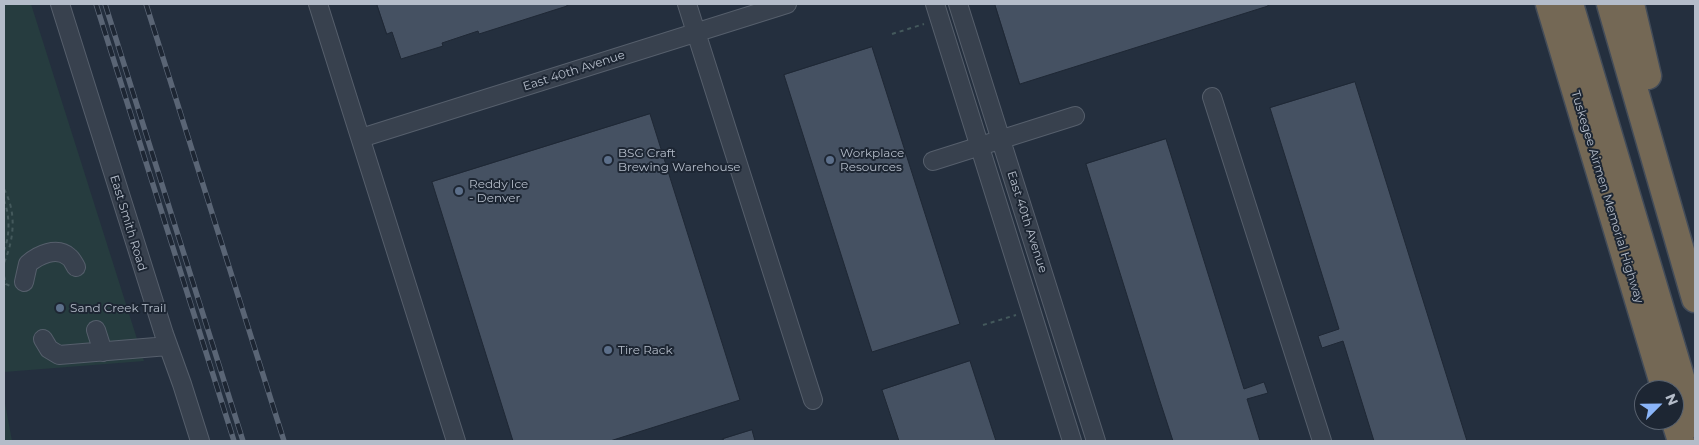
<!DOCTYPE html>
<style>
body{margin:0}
#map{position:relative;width:1699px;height:445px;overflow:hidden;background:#242f3e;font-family:Montserrat,sans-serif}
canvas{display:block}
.frame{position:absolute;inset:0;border:5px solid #b4bcc9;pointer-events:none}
.north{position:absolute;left:1634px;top:380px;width:50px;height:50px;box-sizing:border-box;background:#1d2633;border:1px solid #59626f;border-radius:50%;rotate:67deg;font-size:14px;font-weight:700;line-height:20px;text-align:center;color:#b4bcc9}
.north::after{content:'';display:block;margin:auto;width:18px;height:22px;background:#8ab4f8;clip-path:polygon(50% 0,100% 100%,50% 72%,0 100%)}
</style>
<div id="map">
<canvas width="1699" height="445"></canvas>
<div class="frame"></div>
<div class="north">N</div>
</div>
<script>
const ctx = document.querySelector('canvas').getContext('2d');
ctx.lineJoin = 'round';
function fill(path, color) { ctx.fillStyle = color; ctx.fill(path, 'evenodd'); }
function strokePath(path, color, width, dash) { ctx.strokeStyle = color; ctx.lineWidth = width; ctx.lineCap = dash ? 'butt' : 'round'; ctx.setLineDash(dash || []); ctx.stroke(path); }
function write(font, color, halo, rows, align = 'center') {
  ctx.font = font + ' Montserrat,sans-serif'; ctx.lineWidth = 4; ctx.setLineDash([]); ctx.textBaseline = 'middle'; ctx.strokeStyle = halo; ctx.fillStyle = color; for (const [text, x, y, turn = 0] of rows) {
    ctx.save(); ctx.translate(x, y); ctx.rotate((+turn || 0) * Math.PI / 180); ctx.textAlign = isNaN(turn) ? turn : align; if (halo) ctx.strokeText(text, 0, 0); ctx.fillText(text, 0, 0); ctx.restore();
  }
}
fill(new Path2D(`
 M4 4H31L144 361 4 372Z
 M4 398 12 441H4Z`), '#263c3f');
const building = new Path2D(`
 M377 4H567V6L479 34 478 31 442 43 443 46 401 59 392 32 387 34Z
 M995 4H1268V6L1020 84Z
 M872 47 960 324 872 352 784 75Z
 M1355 82 1432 329 1467 441H1374L1343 341 1322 348 1318 336 1339 329 1270 108Z
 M650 114 740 400 610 441H513L432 182Z
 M1166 139 1244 389 1264 382 1268 393 1247 399 1260 441H1173L1159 398 1086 164Z
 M970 361 996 441H899L882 390Z
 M752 430 755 441H724L723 439Z`);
fill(building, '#455162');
strokePath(building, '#1f2835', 1);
const minor = new Path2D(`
 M60 4 164 334 182 384 200 441
 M318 4 456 441
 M687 4 813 400
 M935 4 1072 441
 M958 4 1096 441
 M1212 97 1322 441
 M361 138 787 4
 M933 161 1075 116
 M24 282 28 264C38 255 57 246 69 257 72 259 74 264 76 267
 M96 330 103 352
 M43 339 49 349 59 355 168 346`);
const highway = new Path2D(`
 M1549 4 1665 390
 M1570 4 1695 424
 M1610 4 1695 299
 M1631 4 1648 76
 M1674 419 1681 441`);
strokePath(minor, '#565f6c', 20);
strokePath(highway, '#434c59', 29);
strokePath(new Path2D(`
 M892 34 924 24
 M4 189C17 213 14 239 4 263
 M4 200C10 217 10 234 4 251
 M4 276 6 284 10 286
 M983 325 1016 315`), '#44595c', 2, [4, 4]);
strokePath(minor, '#38414e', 18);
strokePath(highway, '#746855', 26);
const rail = new Path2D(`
 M96 4 234 441
 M105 4 243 441
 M146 4 284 441`);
strokePath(rail, '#5a6575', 5.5);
strokePath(rail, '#1d2633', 4, [11]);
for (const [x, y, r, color] of [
 [608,160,5,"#5c6f8a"],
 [830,160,5,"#5c6f8a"],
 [459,191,5,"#5c6f8a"],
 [60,308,5,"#5c6f8a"],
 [608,350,5,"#5c6f8a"]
]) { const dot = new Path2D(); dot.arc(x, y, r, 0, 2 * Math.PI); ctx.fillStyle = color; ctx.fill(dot); strokePath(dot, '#1d2633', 2); }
write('12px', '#b4bcc9', '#1d2633', [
 ["East 40th Avenue",574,71,-18],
 ["Tuskegee Airmen Memorial Highway",1607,197,73],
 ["East 40th Avenue",1027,222,72],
 ["East Smith Road",128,223,73]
]);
write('12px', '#b4bcc9', '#1d2633', [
 ["BSG Craft",618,153],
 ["Brewing Warehouse",618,167],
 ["Workplace",840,153],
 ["Resources",840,167],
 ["Reddy Ice",469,184],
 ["- Denver",469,198],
 ["Sand Creek Trail",70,308],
 ["Tire Rack",618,350]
], 'left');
</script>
